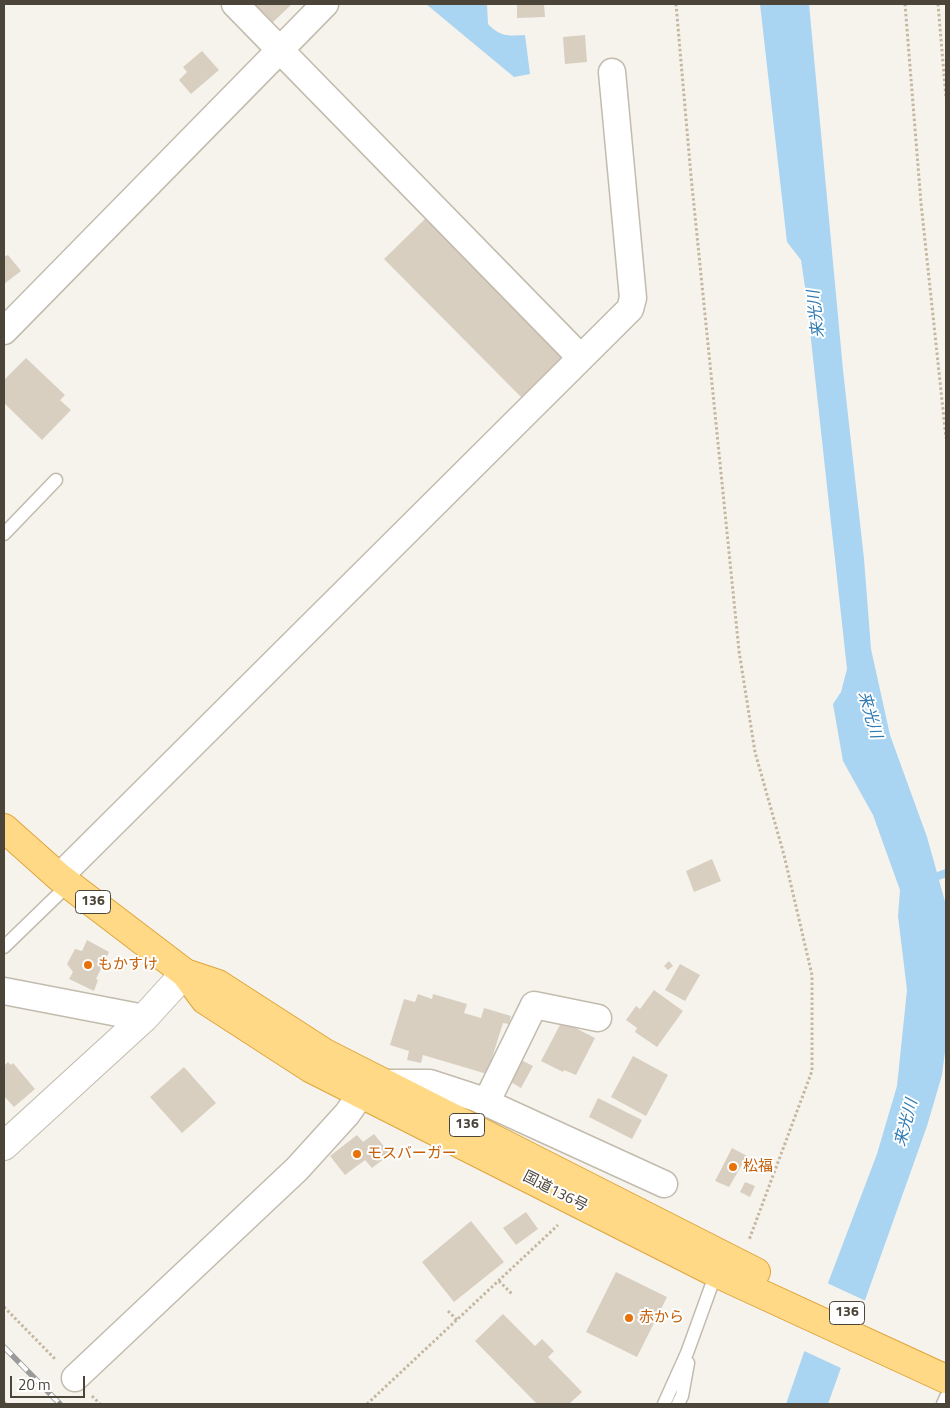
<!DOCTYPE html>
<meta charset="utf-8">
<style>
body{margin:0}
#map{position:relative;width:950px;height:1408px;overflow:hidden;background:#f6f3ec;font-family:"Titillium Web",sans-serif}
canvas{display:block}
.frame{position:absolute;inset:0;border:5px solid #4b4439;pointer-events:none}
.scale{position:absolute;left:10px;top:1376px;width:75px;height:22px;box-sizing:border-box;border:2px solid #4b4439;border-top:0;padding-left:6px;font-size:15px;line-height:18px;white-space:nowrap;color:#4b4439;-webkit-text-stroke:4px #fff;paint-order:stroke}
</style>
<div id="map">
<canvas width="950" height="1408"></canvas>
<div class="frame"></div>
<div class="scale">20 m</div>
</div>
<script>
const ctx = document.querySelector('canvas').getContext('2d');
ctx.lineJoin = 'round';
function fill(path, color) { ctx.fillStyle = color; ctx.fill(path, 'evenodd'); }
function strokePath(path, color, width, dash) { ctx.strokeStyle = color; ctx.lineWidth = width; ctx.lineCap = dash ? 'butt' : 'round'; ctx.setLineDash(dash || []); ctx.stroke(path); }
function write(font, color, halo, rows, align = 'center') {
  ctx.font = font + ' "Titillium Web","Noto Sans JP",sans-serif'; ctx.lineWidth = 4; ctx.setLineDash([]); ctx.textBaseline = 'middle'; ctx.strokeStyle = halo; ctx.fillStyle = color; for (const [text, x, y, turn = 0] of rows) {
    ctx.save(); ctx.translate(x, y); ctx.rotate((+turn || 0) * Math.PI / 180); ctx.textAlign = isNaN(turn) ? turn : align; if (halo) ctx.strokeText(text, 0, 0); ctx.fillText(text, 0, 0); ctx.restore();
  }
}
fill(new Path2D(`
 M426 4H487L488 24C500 37 509 36 525 35L530 74 514 77Z
 M760 4H809L843 370 864 559 871 649 890 735 927 837 946 905V1044L942 1075 927 1126 828 1404H786L828 1283 877 1154 897 1086 907 990 898 916 900 890 873 815 843 761 833 704 841 692 847 669 806 294 801 260 787 242Z`), '#a9d4f2');
fill(new Path2D(`
 M825 1282 868 1302 843 1369 802 1350Z`), '#f6f3ec');
strokePath(new Path2D(`
 M930 879 946 873`), '#a9d4f2', 8);
fill(new Path2D(`
 M251 4H292L271 24Z
 M517 4H544L545 17 517 18Z
 M585 35 587 62 565 64 563 37Z
 M202 51 219 70 191 94 179 80 187 72 183 67Z
 M428 216 567 357 524 400 384 259Z
 M8 255 21 271 4 284V257Z
 M26 358 65 395 60 400 71 410 42 440 4 403V380Z
 M712 859 721 881 694 892 686 871Z
 M87 940 109 952 96 979 98 980 94 991 69 979 73 972 67 964 75 949 82 951Z
 M669 961 673 966 668 970 664 966Z
 M680 964 700 975 685 1001 665 990Z
 M654 990 683 1011 657 1047 635 1032 637 1028 626 1020 636 1006 640 1009Z
 M418 994 432 999 433 994 467 1004 464 1013 481 1018 484 1008 511 1016 509 1024 503 1023 487 1074 423 1055 421 1063 407 1060 409 1051 390 1045 404 999 415 1002Z
 M562 1021 595 1038 576 1075 564 1070 563 1072 541 1061Z
 M633 1056 668 1075 646 1116 611 1097Z
 M521 1060 533 1066 521 1088 509 1081Z
 M8 1062 11 1065 13 1063 35 1089 14 1107 4 1096V1066Z
 M184 1067 216 1103 182 1133 150 1097Z
 M598 1098 642 1120 632 1139 589 1117Z
 M374 1134 390 1154 372 1168 365 1160 345 1175 330 1156 357 1135 363 1142Z
 M732 1148 747 1156 729 1187 715 1181Z
 M745 1182 755 1186 750 1197 740 1192Z
 M526 1212 538 1229 516 1245 503 1228Z
 M471 1221 504 1262 454 1302 422 1262Z
 M616 1272 667 1297 637 1357 586 1332Z
 M503 1314 535 1346 542 1339 554 1351 548 1357 582 1392 569 1404H537L475 1341Z`), '#d8cfc1');
const service = new Path2D(`
 M4 534 56 480
 M4 947 69 884
 M664 1404 687 1353 716 1273
 M678 1404 682 1396 688 1363
 M943 1404 946 1397`);
const minor = new Path2D(`
 M235 4 581 358
 M4 331 325 4
 M59 877 630 309 633 298 612 72
 M4 991 144 1018
 M383 1083H430L476 1098 664 1184
 M486 1103 534 1005 598 1018
 M75 1378 297 1169 347 1114 361 1094`);
const tertiary = new Path2D(`
 M4 1146 144 1018 185 973`);
const trunk = new Path2D(`
 M4 828 59 877 185 973 205 1000 310 1068 716 1273 946 1379
 M185 973 218 984 325 1053 756 1272`);
strokePath(service, '#c2bbae', 15);
strokePath(minor, '#c2bbae', 29);
strokePath(tertiary, '#c2bbae', 30);
strokePath(trunk, '#e0a43c', 30);
strokePath(new Path2D(`
 M676 4 691 176 739 651 755 752 784 855 812 975V1071L749 1240
 M905 4 921 203 946 438
 M938 4 946 98
 M499 1281 512 1294
 M4 1307 56 1360
 M448 1311 457 1320
 M92 1396 100 1404
 M4 1402 6 1404
 M367 1404 558 1225`), '#c4b79f', 3, [2.5, 2.5]);
strokePath(service, '#fff', 12);
strokePath(minor, '#fff', 26);
strokePath(tertiary, '#fff', 28);
strokePath(trunk, '#ffd985', 28);
const rail = new Path2D(`
 M4 1347 60 1404`);
strokePath(rail, '#9a9a9a', 5.5);
strokePath(rail, '#fff', 4, [11]);
for (const [x, y, r, color] of [
 [88,965,5,"#e8710a"],
 [357,1154,5,"#e8710a"],
 [733,1167,5,"#e8710a"],
 [629,1318,5,"#e8710a"]
]) { const dot = new Path2D(); dot.arc(x, y, r, 0, 2 * Math.PI); ctx.fillStyle = color; ctx.fill(dot); strokePath(dot, '#fff', 2); }
for (const [x, y, w] of [
 [93,902,35],
 [467,1125,35],
 [847,1313,35]
]) { const box = new Path2D(); box.roundRect(x - w / 2, y - 11.5, w, 23, 4); ctx.fillStyle = '#fff'; ctx.fill(box); strokePath(box, '#4b4439', 1); }
write('bold 14px', '#4b4439', null, [
 ["136",93,902],
 ["136",467,1125],
 ["136",847,1313]
]);
write('15px', '#c56008', '#fff', [
 ["もかすけ",98,965],
 ["モスバーガー",367,1154],
 ["松福",743,1167],
 ["赤から",639,1318]
], 'left');
write('15px', '#4b4439', '#fff', [
 ["国道136号",555,1192,27]
]);
write('italic 16px', '#2e7ab2', '#fff', [
 ["来光川",817,314,-96],
 ["来光川",869,715,74],
 ["来光川",907,1123,-75]
]);
</script>
